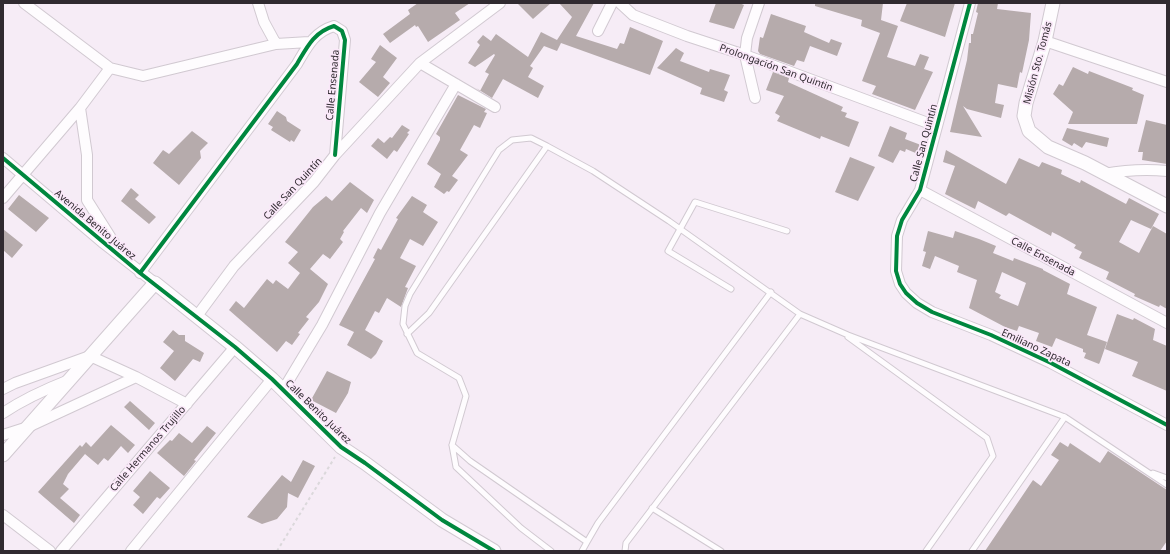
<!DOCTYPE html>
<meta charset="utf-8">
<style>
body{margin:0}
#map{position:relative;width:1170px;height:554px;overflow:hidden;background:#f6ecf6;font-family:"Noto Sans",sans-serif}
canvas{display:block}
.frame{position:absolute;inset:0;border:4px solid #302a30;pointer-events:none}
</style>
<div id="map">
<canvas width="1170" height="554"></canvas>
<div class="frame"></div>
</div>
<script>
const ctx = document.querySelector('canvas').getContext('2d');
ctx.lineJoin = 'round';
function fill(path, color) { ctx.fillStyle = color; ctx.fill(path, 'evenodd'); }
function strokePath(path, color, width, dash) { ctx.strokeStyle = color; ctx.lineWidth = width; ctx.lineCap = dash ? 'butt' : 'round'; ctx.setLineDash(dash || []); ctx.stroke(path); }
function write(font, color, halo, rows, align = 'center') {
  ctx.font = font + ' "Noto Sans",sans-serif'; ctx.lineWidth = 3.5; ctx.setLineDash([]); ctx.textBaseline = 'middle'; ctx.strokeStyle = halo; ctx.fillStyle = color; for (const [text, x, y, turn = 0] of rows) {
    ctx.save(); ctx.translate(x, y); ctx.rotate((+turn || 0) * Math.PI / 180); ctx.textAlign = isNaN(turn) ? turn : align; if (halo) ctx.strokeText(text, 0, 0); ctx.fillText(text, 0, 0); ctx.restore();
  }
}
fill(new Path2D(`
 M418 3H470L455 13 460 20 428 42 418 26 416 27 415 25 390 43 383 34 410 14 408 10Z
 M517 3H551L533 19Z
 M559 3H594L576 36 617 49 620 43 624 44 630 27 663 41 650 75 561 43 557 51 544 46 530 66 533 68 528 77 544 86 538 98 503 79 492 98 476 88 480 91 489 74 485 72 495 55 494 54 475 67 468 63 480 45 477 42 483 35 491 41 496 34 528 57 541 32 557 40 572 17Z
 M716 3H739L744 5 734 29 709 22Z
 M815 3H883L881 20 898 26 887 57 915 66 920 54 929 57 924 69 933 72 915 110 872 94 876 86 862 81 880 33 861 26 862 20 815 6Z
 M907 3H955L945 37 900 21Z
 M978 3H998L997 9 1031 13 1029 40 1022 73 1020 72 1017 88 998 84 995 103 1004 105 1001 118 967 109 963 106 982 137 950 132 967 60 969 43H971V34H973L978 13 976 12Z
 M771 14 806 26 804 32 829 43 831 39 842 43 837 56 810 46 804 62 797 60 794 66 760 54 758 51 760 37 763 38Z
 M380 45 397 58 383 77 390 83 378 97 359 82 376 62 371 59Z
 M676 48 684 53 680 61 709 72 710 69 730 75 724 90 728 92 724 102 700 94 702 88 657 68Z
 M1073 67 1088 74 1089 71 1133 88 1132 90 1144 95 1137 124H1068L1073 112 1053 94 1059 84 1063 86Z
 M773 72 789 78 788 82 843 107 841 111 847 113 845 117 859 122 849 147 821 136 820 139 777 121 780 116 775 113 784 96 766 90Z
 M458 95 486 109 484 112 487 113 480 128 474 125 460 150 468 155 452 176 458 180 449 192 447 191 444 194 434 187 441 174 427 164 440 140V137L436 134Z
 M277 111 286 117 287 121 301 130 294 142 291 140 290 142 271 130 273 127 268 124Z
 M1146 120 1167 125V164L1142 160 1143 152H1138Z
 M402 125 410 130 407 133 409 134 397 152 394 150 387 159 371 146 378 138 384 143 390 137 392 138Z
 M890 126 907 133 905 139 921 145 918 154 906 149 905 152 900 150 893 163 878 156Z
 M1067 128 1109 138 1107 147 1086 142 1082 148 1074 143 1072 146 1062 140Z
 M192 131 208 143 200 151 201 158 179 185 153 163 163 150 169 154Z
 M946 150 1006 184 1019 158 1039 167 1042 162 1062 170 1061 174 1080 183 1081 180 1126 204 1129 198 1159 214 1151 229 1131 220 1119 242 1139 253 1153 226 1167 234V309L1160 305 1159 307 1134 296 1135 294 1106 279 1109 272 1079 258 1082 252 1074 248 1076 245 1060 236 1052 232 1051 236 1009 213 1006 216 978 201 975 209 945 194 955 166 943 162Z
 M850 157 875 167 858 201 835 192Z
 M350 182 374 200 367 213 361 208 343 231 344 232 340 239 343 242 330 259 323 254 310 269 328 284 319 302 306 317 309 319 298 333 300 334 292 345 286 341 277 352 229 310 236 301 244 308 267 279 273 284 276 280 288 289 300 273 288 263 298 252 285 242 313 207 326 196 332 201Z
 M131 188 139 195 135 199 156 217 149 224 121 201Z
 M19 195 49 218 36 232 8 209Z
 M412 196 427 205 423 212 438 222 423 246 410 239 400 258 416 266 405 287 408 288 401 307 387 298 379 313 375 311 365 330 383 341 376 354 371 359 347 345 354 332 339 325 375 259 373 258 378 248 381 250 398 219 396 218Z
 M3 229 23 245 12 258 3 250Z
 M928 231 953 238 955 231 979 239 996 246 993 253 1013 261 1014 258 1043 269V270L1070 284 1067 294 1097 307 1087 335 1107 342 1100 362 1099 364 1084 358 1086 353 1083 352V349L1056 338 1052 347 1036 341 1039 333 1019 326 1017 331 1005 327 969 308 977 280 957 272 959 266 935 256 930 269 922 266 926 252 923 251ZM1002 272 1026 283 1018 306 999 298 1001 295 995 292Z
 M1117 314 1133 320 1134 318 1155 329 1153 340 1167 346V391L1132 376 1138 362 1105 349Z
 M173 330 179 335H185V341L204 353 200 362 193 359 175 381 160 368 174 351 163 342Z
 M327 371 351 382 348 393 336 413 311 400Z
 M130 401 155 423 149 430 124 407Z
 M111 425 135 445 128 453 121 446 108 461 104 458 98 465 85 454 68 474 63 484 69 489 60 498 80 515 74 523 38 492 80 445 82 447 86 442 91 447Z
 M207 426 216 433 194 460 196 461 184 476 157 453 170 440 172 441 179 433 192 443Z
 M1060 442 1068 447 1070 443 1100 463 1108 451 1167 490V541L1160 551H985L1033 480 1041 486 1059 460 1051 455Z
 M303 460 315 466 298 498 288 493 287 507 277 519 262 524 247 517 282 475 291 482Z
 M150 471 170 488 160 499 157 497 143 514 133 505 140 497 133 491Z`), '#b6abac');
const service = new Path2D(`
 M731 289 668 251 695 202 787 231
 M407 334 429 313 547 146
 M848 337 987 438 993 456 926 551
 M452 445 470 461 587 542 598 523 771 292
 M1153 473 1167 478
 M652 508 721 551
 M551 551 521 528 456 467 452 445 466 396 459 378 417 353 403 324 405 306 410 294 499 150 512 140 531 138 547 146 593 171 669 221 800 314 848 335 1065 417
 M582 551 587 542
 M625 551 626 543 800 314
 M972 551 1065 417 1167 485`);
const minor = new Path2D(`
 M24 3 110 68 143 76 276 44 309 42
 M258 3 264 22 276 44
 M620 3 633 15 687 36 745 55 936 126
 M970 3 920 190 902 220 897 236 896 271 900 284 906 293 917 303 932 312 991 335 1051 363 1167 425
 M598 31 612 3
 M1045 41 1167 82
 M420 63 495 107
 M755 98 745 55 747 38 759 3
 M80 108 87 155V200L121 254
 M3 158 102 242 155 283
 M1104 174C1126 170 1145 169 1167 171
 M920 190 1167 323
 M3 198 80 108 110 68
 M140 273 297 64C307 47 314 32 334 26L342 31 345 40 335 155
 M197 316 234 266 314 182 335 155 420 63 500 3
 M3 389 15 383 90 356 136 377 187 404
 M283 390 322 325 380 213 456 84
 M3 413C24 399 46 389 69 380
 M3 435 28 427 136 377
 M3 515 50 551
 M61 551 235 347
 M131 551 272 379`);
const tertiary = new Path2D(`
 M1053 3 1045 41 1026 103 1024 116 1029 131 1048 147 1085 163 1167 206
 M3 455 155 283 235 347 272 379 341 447 365 463 442 520 494 551`);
strokePath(service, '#d1c9d1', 7);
strokePath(minor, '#d1c9d1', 12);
strokePath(tertiary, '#d1c9d1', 15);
strokePath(new Path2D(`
 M277 551 335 457`), '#dbd8db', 2, [3, 3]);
strokePath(service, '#fefcfe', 5);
strokePath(minor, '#fefcfe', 10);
strokePath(tertiary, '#fefcfe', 13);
strokePath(new Path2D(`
 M970 3 920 190 902 220 897 236 896 271 900 284 906 293 917 303 932 312 991 335 1051 363 1167 425
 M3 158 140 273 235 347 272 379 341 447 365 463 442 520 494 551
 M140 273 297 64C307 47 314 32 334 26L342 31 345 40 335 155`), '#00873e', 4);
write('10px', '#302a30', '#fae8f9', [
 ["Misión Sto. Tomás",1038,63,-75],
 ["Prolongación San Quintin",776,68,20],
 ["Calle Ensenada",333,85,-85],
 ["Calle San Quintín",924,143,-75],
 ["Calle San Quintín",293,189,-47],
 ["Avenida Benito Juárez",95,225,40],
 ["Calle Ensenada",1043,257,28],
 ["Emiliano Zapata",1036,348,25],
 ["Calle Benito Juárez",318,412,44],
 ["Calle Hermanos Trujillo",148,449,-49]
]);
</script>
